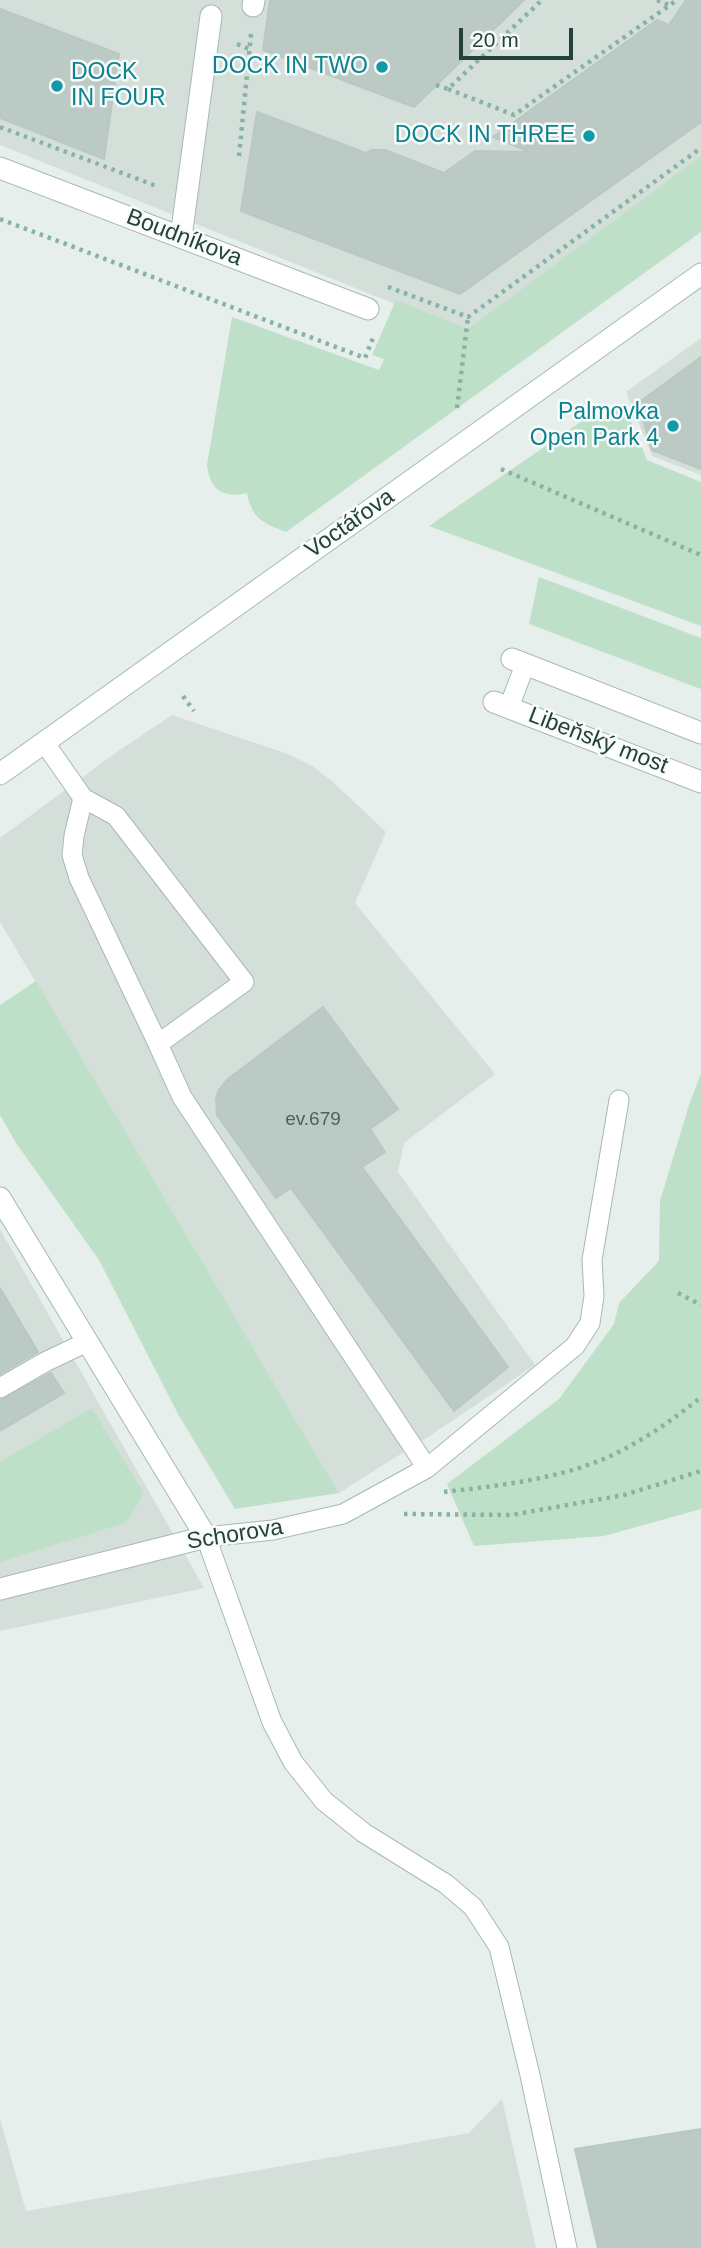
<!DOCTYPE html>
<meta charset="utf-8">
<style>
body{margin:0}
#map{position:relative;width:701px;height:2248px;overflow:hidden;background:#e6efeb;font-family:Arial,sans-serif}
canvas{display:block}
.scale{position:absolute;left:459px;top:28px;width:114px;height:32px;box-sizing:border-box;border:4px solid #24423a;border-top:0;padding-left:9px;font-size:21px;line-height:24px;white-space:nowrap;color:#24423a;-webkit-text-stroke:5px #f7fbf9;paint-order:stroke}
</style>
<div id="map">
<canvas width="701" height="2248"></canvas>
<div class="scale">20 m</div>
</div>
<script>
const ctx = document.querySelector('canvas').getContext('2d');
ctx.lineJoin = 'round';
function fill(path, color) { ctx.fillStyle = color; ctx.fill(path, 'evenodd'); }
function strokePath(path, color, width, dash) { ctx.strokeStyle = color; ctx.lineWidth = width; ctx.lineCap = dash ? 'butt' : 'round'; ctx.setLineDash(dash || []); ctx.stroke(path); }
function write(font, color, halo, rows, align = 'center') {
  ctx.font = font + ' Arial,sans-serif'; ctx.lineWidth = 5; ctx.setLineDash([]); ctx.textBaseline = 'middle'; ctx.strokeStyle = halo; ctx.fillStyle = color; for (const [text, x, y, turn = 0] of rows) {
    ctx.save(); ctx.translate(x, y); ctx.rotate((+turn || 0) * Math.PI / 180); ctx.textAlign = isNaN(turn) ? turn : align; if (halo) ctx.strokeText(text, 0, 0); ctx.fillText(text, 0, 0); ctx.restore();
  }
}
fill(new Path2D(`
 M0 0H701V178L467 333 0 145Z
 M701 338V475L652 456 626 392Z
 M172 715 285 753 311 765 332 781 386 832 355 903 495 1074 404 1143 398 1172 535 1365 431 1435 339 1493 0 922V838L114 754Z
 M0 1229 135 1467 204 1588 0 1631Z
 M502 2099 536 2248H0V2119L26 2211 469 2133Z`), '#d4dfda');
fill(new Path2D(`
 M701 156V232L286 532C263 523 252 519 247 493 222 499 210 489 207 465L232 317 379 370 384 359 372 355 396 300 468 329Z
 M604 406 626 409 647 460 701 482V626L429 526Z
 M539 577 701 638V689L529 624Z
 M36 981 339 1493 235 1509 178 1414 99 1260 16 1143 0 1115V1005Z
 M701 1074V1509L604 1536 474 1546 447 1484 559 1399 614 1324 619 1303 659 1261 660 1201 689 1105Z
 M92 1408 143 1492 136 1508 125 1523 0 1562V1462Z`), '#bfe0c8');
const building = new Path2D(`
 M270 0H524L414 107 263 50Z
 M686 0H701V122L460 294 241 211 257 112 366 153 371 150H385L444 173 475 151 530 152 493 137 657 20 669 25Z
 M0 9 119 54 104 159 0 118Z
 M701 357V469L652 450 638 403Z
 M323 1007 398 1109 370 1129 385 1152 362 1167 508 1367 454 1411 291 1188 276 1198 217 1115 216 1099 219 1090 228 1079Z
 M0 1288 38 1352 0 1374Z
 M51 1373 64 1393 0 1431V1400Z
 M701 2129V2248H598L575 2149Z`);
fill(building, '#bbcac4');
strokePath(building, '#b8c9c2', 2);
const service = new Path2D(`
 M509 707 525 665
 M44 742 83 798 116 816 244 982 158 1044 79 878 72 855 74 836 83 798
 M158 1044 182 1097 427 1468 343 1514 273 1530 206 1537 272 1722 293 1762 324 1801 364 1833 446 1884 473 1907 499 1947 530 2075 567 2248
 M0 1388 45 1362 87 1342
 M427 1468 575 1346 590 1323 594 1296 592 1260 619 1100`);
const pedestrian = new Path2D(`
 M253 6 254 0
 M181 237 211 16`);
const minor = new Path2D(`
 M0 168 368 309
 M512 659 701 733
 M494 702 701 782
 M0 1198 206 1537 0 1589`);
const secondary = new Path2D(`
 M0 774 701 274`);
strokePath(service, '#a8b8b2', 21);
strokePath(pedestrian, '#a8b8b2', 23);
strokePath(minor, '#a8b8b2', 23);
strokePath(secondary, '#a4bbb3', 23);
strokePath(new Path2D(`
 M657 0 669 5
 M237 44 249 49
 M436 85 448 89 542 0
 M448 89 514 115 677 0
 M0 127 159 187
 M239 156 251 34
 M0 219 365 358 373 338
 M388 287 468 317 701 148
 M457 408 468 317
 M501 469 701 555
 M183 696 194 711
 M678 1293 701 1305
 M444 1492C496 1486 552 1480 601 1460 632 1448 675 1419 701 1397
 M404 1514 511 1515 624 1495 701 1471`), '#86b3a5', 4.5, [3.5, 5]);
strokePath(service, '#fff', 19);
strokePath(pedestrian, '#fff', 21);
strokePath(minor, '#fff', 21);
strokePath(secondary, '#fff', 21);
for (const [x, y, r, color] of [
 [382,67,7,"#0f9aa8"],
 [57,86,7,"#0f9aa8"],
 [589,136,7,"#0f9aa8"],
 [673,426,7,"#0f9aa8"]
]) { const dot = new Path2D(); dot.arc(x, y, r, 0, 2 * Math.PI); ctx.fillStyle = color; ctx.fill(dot); strokePath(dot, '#f7fbf9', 2.5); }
write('19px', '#4a645c', null, [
 ["ev.679",313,1120]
]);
write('23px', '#0d838f', '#f7fbf9', [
 ["DOCK IN TWO",368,67],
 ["DOCK",71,73,"left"],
 ["IN FOUR",71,99,"left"],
 ["DOCK IN THREE",575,136],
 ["Palmovka",659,413],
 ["Open Park 4",659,439]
], 'right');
write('23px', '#24423a', '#f7fbf9', [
 ["Boudníkova",184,238,21],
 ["Voctářova",350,524,-35],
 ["Libeňský most",598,741,21],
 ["Schorova",235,1535,-9]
]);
</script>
